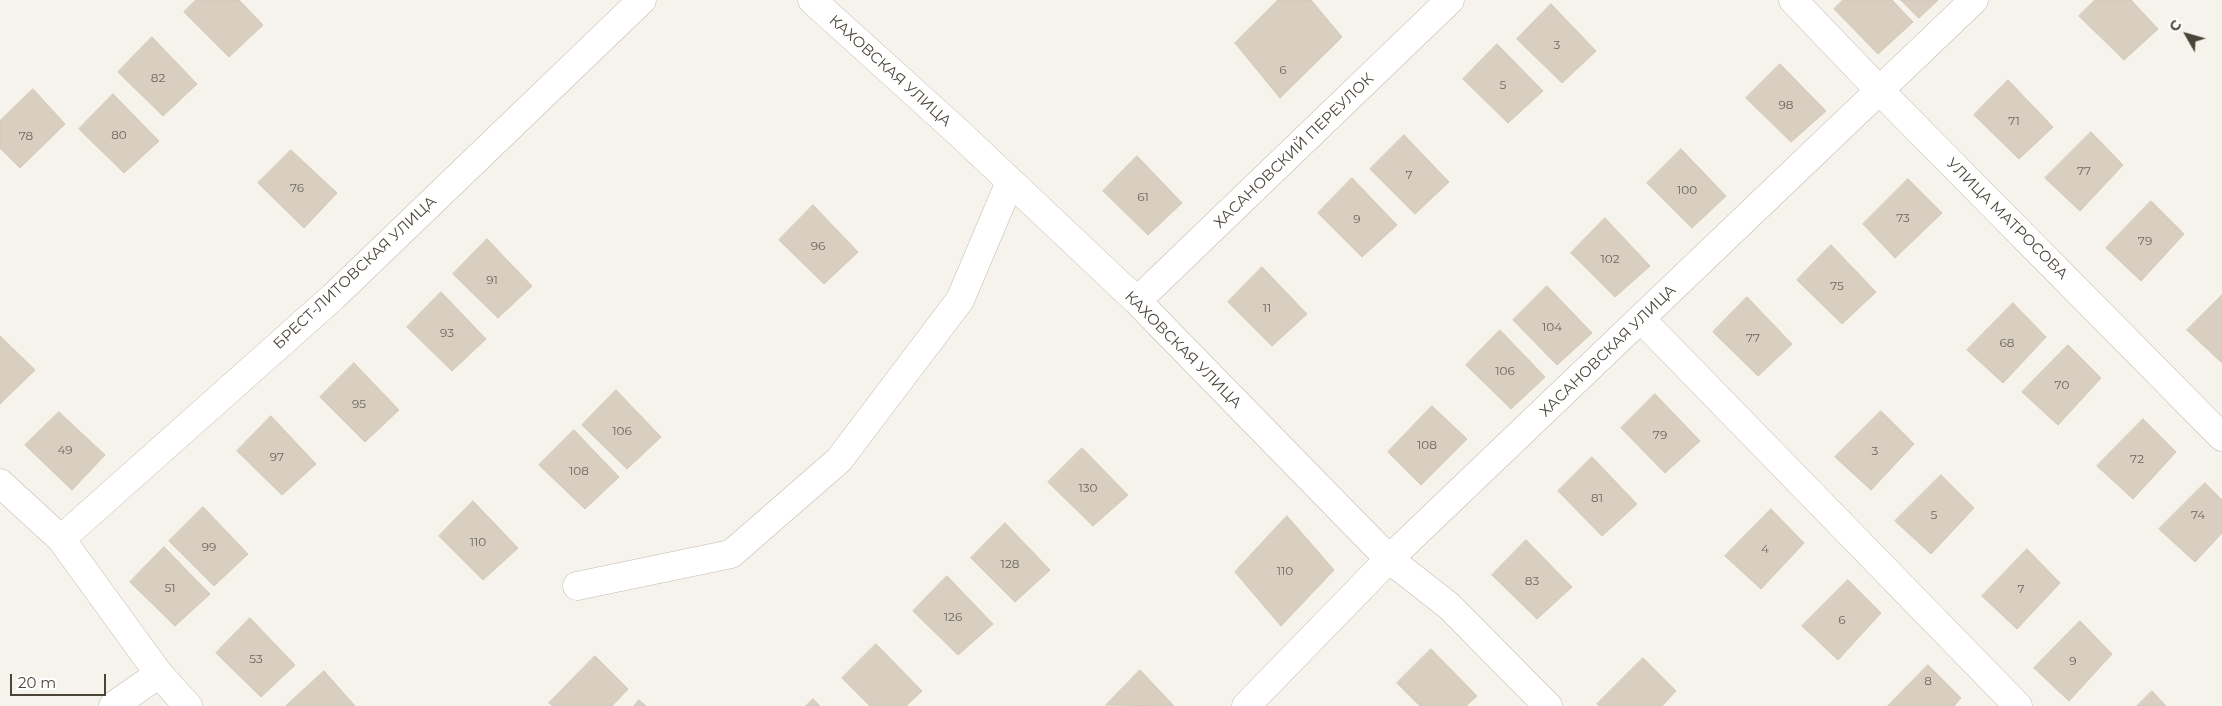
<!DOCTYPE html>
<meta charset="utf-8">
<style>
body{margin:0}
#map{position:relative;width:2222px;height:706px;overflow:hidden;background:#f6f3ec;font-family:Montserrat,sans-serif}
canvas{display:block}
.north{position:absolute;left:2162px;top:10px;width:50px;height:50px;-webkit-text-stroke:4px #fff;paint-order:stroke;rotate:308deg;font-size:14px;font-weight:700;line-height:20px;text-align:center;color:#4b4439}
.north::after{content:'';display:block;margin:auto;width:18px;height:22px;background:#4b4439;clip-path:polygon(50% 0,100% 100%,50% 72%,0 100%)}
.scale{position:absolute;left:10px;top:674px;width:96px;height:22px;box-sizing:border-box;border:2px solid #4b4439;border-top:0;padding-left:6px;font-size:15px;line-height:18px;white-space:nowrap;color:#4b4439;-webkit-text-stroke:4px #fff;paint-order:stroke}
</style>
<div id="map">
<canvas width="2222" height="706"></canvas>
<div class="north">С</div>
<div class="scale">20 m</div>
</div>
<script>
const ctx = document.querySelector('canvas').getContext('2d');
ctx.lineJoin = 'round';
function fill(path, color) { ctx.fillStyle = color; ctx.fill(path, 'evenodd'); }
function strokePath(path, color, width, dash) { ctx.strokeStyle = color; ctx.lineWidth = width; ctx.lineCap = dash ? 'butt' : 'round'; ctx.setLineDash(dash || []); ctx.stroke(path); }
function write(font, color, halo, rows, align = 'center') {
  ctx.font = font + ' Montserrat,sans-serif'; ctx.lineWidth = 4.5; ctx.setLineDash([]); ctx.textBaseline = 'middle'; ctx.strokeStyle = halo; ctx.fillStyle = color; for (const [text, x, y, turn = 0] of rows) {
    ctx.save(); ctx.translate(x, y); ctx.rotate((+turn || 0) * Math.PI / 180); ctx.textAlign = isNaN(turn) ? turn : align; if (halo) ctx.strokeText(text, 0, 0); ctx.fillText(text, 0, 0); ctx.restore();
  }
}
const building = new Path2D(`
 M196 0H239L263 25 229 57 184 12Z
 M1278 0H1311L1342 37 1280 98 1235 43Z
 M1843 0H1892L1913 22 1878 54 1834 9Z
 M1901 0H1938L1919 18Z
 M2095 0H2131L2158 29 2124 60 2079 16Z
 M1551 4 1596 51 1562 83 1517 39Z
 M152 37 197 84 163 116 118 72Z
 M1497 44 1543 91 1508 123 1463 79Z
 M1780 64 1826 111 1791 142 1746 98Z
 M2008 80 2053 127 2019 159 1974 115Z
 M33 89 65 124 20 168 0 148V121Z
 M113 94 159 141 124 173 79 129Z
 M2091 132 2123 165 2080 211 2045 178Z
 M1404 135 1449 182 1415 214 1370 169Z
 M1681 149 1726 196 1692 228 1647 183Z
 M291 150 337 193 304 228 258 183Z
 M1137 156 1182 203 1148 235 1103 191Z
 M1352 178 1397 225 1362 257 1318 213Z
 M1908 179 1942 213 1895 258 1863 224Z
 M2151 201 2184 234 2141 281 2106 248Z
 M813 205 858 252 824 284 779 240Z
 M1605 218 1650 266 1615 297 1571 253Z
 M487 239 532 286 498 318 453 274Z
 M1831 245 1876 292 1842 324 1797 280Z
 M1262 267 1307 314 1272 346 1228 302Z
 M1547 286 1592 333 1557 365 1513 320Z
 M441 292 486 339 452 371 407 327Z
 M2222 295V363L2187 330Z
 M1747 297 1792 344 1758 376 1713 332Z
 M2013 303 2046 337 2003 383 1967 350Z
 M1500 330 1545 377 1511 409 1466 365Z
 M0 336 35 370 0 404Z
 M2068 345 2101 378 2058 425 2022 392Z
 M354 363 399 410 365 442 320 397Z
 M616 390 661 437 627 469 582 425Z
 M1655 394 1700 441 1665 473 1621 428Z
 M1432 406 1467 439 1421 485 1388 452Z
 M1881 411 1914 444 1871 490 1835 457Z
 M59 412 105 455 72 490 25 445Z
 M271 416 316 464 282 495 237 451Z
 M2143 419 2176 452 2133 499 2097 466Z
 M574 430 619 477 585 509 539 465Z
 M1082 448 1128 495 1093 526 1048 482Z
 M1592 457 1637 504 1602 536 1558 491Z
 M1941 475 1974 508 1931 554 1895 521Z
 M2205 483 2222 500V533L2195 562 2159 529Z
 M473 501 518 548 483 580 439 536Z
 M203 507 248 554 214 586 169 541Z
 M1771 509 1804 543 1761 589 1725 556Z
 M1287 516 1334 570 1281 626 1235 572Z
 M1005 523 1050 570 1015 602 971 558Z
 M1526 540 1572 587 1537 619 1492 575Z
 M164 547 210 594 175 626 130 582Z
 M2027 549 2060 583 2017 629 1982 596Z
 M947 576 993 624 958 655 913 611Z
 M1848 580 1881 613 1838 660 1802 626Z
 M250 618 295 665 261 697 216 653Z
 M2080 621 2112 654 2069 701 2034 668Z
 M876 644 922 691 906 706H870L842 678Z
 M1431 649 1477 696 1466 706H1420L1397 683Z
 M595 656 628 689 612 706H553L549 703Z
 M1643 658 1676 691 1662 706H1600L1597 704Z
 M1928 665 1961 698 1954 706H1888Z
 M1140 670 1174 706 1106 705Z
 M324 671 355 706H286Z
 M2152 691 2166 706H2137Z
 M813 699 820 706H806Z
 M639 700 646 706H634Z`);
fill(building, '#d8cfc1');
strokePath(building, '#d3c7b4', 1);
const minor = new Path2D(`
 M812 0 958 132 1137 301 1389 559 1449 606 1548 706
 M1793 0 1880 91 2222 437
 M1137 301 1450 0
 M1641 319 2018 706
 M0 483 61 539 159 674 188 706
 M61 539 333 297 642 0
 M577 586 731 554 839 460 960 300 1010 182
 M113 706 159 674
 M1246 706 1389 559 1974 0`);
strokePath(minor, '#c2bbae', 29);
strokePath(minor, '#fff', 28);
write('12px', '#6e675b', null, [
 ["3",1557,45],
 ["6",1283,70],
 ["82",158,78],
 ["5",1503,85],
 ["98",1786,105],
 ["71",2014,121],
 ["80",119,135],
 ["78",26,136],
 ["77",2084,171],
 ["7",1409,175],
 ["76",297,188],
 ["100",1687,190],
 ["61",1143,197],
 ["73",1903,218],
 ["9",1357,219],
 ["79",2145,241],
 ["96",818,246],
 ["102",1610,259],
 ["91",492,280],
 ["75",1837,286],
 ["11",1267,308],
 ["104",1552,327],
 ["93",447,333],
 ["77",1753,338],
 ["68",2007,343],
 ["106",1505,371],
 ["70",2062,385],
 ["95",359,404],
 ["106",622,431],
 ["79",1660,435],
 ["108",1427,445],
 ["49",65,450],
 ["3",1875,451],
 ["97",277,457],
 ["72",2137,459],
 ["108",579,471],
 ["130",1088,488],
 ["81",1597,498],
 ["5",1934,515],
 ["74",2198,515],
 ["110",478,542],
 ["99",209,547],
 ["4",1765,549],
 ["128",1010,564],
 ["110",1285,571],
 ["83",1532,581],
 ["51",170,588],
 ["7",2021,589],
 ["126",953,617],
 ["6",1842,620],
 ["53",256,659],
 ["9",2073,661],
 ["8",1928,681]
]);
write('15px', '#4b4439', '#fff', [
 ["КАХОВСКАЯ УЛИЦА",890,71,42],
 ["ХАСАНОВСКИЙ ПЕРЕУЛОК",1294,151,-44],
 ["УЛИЦА МАТРОСОВА",2007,219,45],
 ["БРЕСТ-ЛИТОВСКАЯ УЛИЦА",355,273,-43],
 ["КАХОВСКАЯ УЛИЦА",1183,350,45],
 ["ХАСАНОВСКАЯ УЛИЦА",1608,351,-44]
]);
</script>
